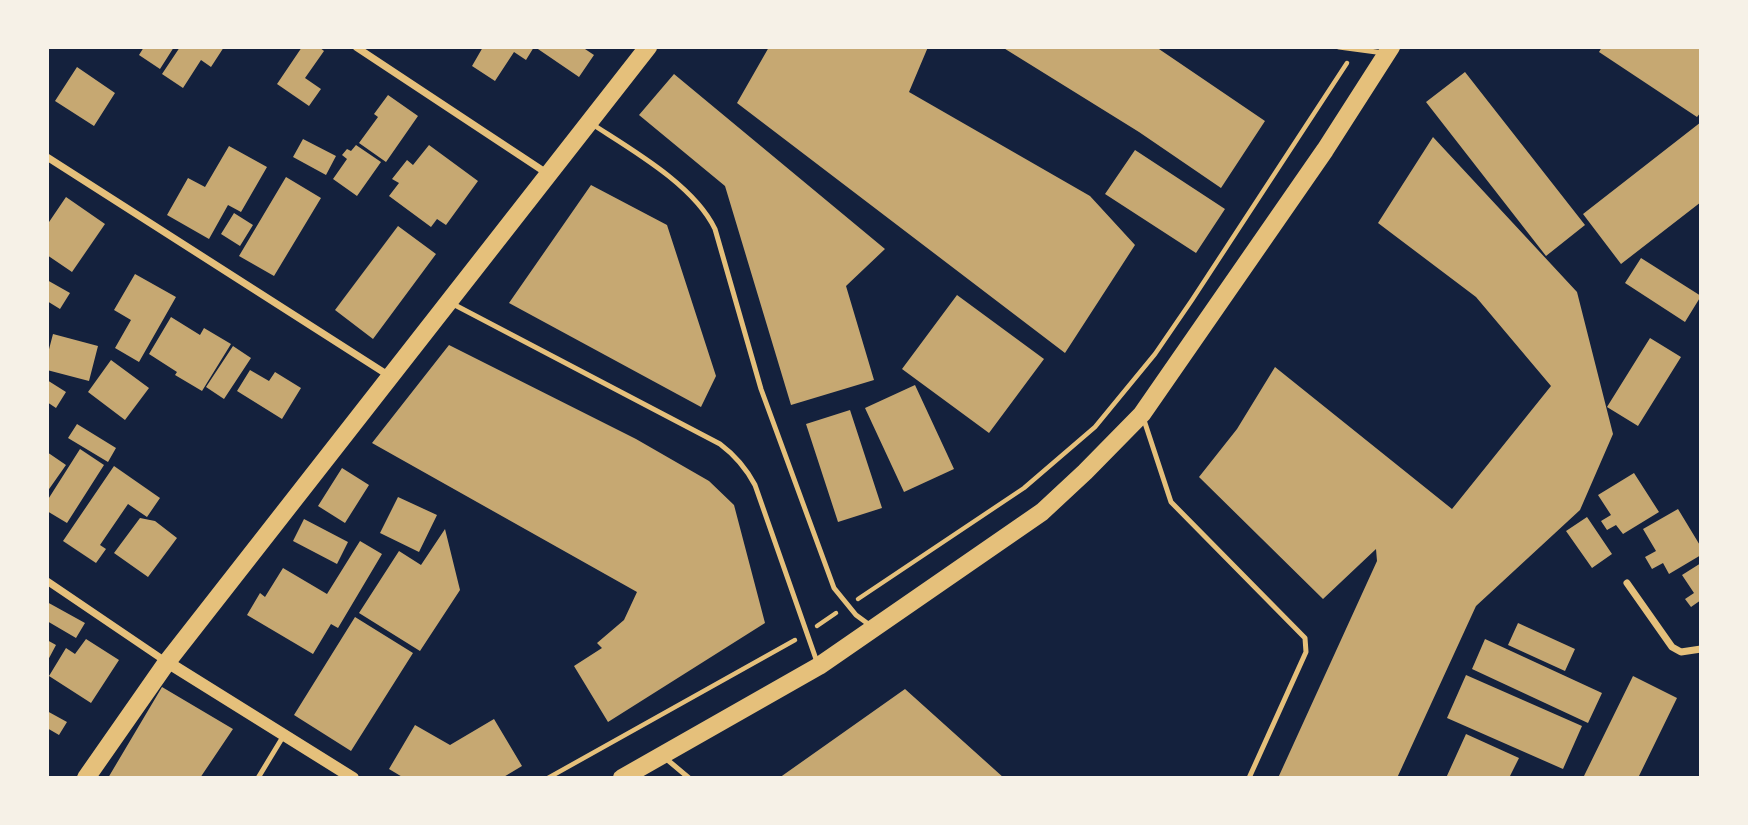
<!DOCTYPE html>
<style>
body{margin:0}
#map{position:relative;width:1748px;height:825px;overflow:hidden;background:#14213d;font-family:"IBM Plex Sans",sans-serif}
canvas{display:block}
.frame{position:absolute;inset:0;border:49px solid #f6f1e7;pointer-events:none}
</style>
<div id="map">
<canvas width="1748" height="825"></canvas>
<div class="frame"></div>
</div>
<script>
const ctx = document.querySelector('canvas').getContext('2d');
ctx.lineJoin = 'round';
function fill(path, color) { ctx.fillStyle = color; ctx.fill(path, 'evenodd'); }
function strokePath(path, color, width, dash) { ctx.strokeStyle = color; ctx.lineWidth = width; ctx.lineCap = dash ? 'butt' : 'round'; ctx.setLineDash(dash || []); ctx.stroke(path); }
fill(new Path2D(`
 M144 47H174L160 69 139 55Z
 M180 47H224L211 67 201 60 183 88 162 74Z
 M302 47H319L324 51 305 78 321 89 309 106 277 84Z
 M483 47H534L526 60 514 52 495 81 472 66Z
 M535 47H582L594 55 579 77Z
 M769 47H928L909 92 1090 196 1135 245 1065 353 737 103Z
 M1002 47H1156L1265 121 1221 188 1139 132Z
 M1602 47H1701V112L1697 117 1599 52Z
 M77 67 115 93 94 126 55 101Z
 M1465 72 1585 225 1546 256 1426 102Z
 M674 74 885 249 846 286 874 380 791 405 725 186 639 115Z
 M388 95 418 116 386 162 359 143 378 117 374 114Z
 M1701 122V202L1621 264 1583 214Z
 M1433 137 1577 292 1613 434 1580 510 1476 606 1397 778H1278L1377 561 1376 549 1323 599 1199 477 1237 429 1275 367 1452 509 1551 386 1476 297 1378 223Z
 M303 139 336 156 326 175 293 157Z
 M356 145 381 162 357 196 333 179 347 159 342 155 347 149 351 151Z
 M429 145 478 181 446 225 437 219 431 227 389 196 399 183 392 179 407 160 413 165Z
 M229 146 267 167 241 212 228 205 209 239 167 215 188 178 205 187Z
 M1135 150 1225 209 1196 253 1105 194Z
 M286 177 321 198 274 276 239 256Z
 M591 185 667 225 716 376 701 407 509 303Z
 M66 197 105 224 72 272 47 255V225Z
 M234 213 253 225 240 246 221 234Z
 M398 226 436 254 373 339 335 310Z
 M1641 258 1701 296 1685 322 1625 283Z
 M135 274 176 297 139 362 115 348 131 320 114 310Z
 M47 280 70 293 60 309 47 301Z
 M957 295 1044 359 989 433 902 369Z
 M171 317 200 335 204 328 231 344 202 391 175 375 177 372 149 354Z
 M53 334 98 346 89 381 47 370V357Z
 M1650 338 1681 357 1638 426 1607 407Z
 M449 345 636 439 709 481 734 505 765 623 608 722 574 666 602 648 597 643 624 620 637 592 372 443Z
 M233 346 251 358 224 399 206 387Z
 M111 360 149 388 125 420 88 392Z
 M250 370 269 381 275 372 301 388 282 419 237 391Z
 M47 380 66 392 56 408 47 402Z
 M915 385 954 469 904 492 865 408Z
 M850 410 882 508 838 522 806 424Z
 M77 424 116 448 108 462 68 438Z
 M80 449 104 465 67 523 47 511V501Z
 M47 452 66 465 47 492Z
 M114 466 160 498 147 517 128 504 100 545 106 549 96 563 63 541Z
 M342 468 369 485 345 523 318 506Z
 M1634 473 1659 512 1623 534 1616 525 1607 530 1601 521 1611 515 1598 495Z
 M398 497 437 515 419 552 380 533Z
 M1678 509 1701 547V555L1669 574 1663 563 1652 569 1645 557 1656 551 1643 529Z
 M1587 517 1612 554 1592 568 1566 531Z
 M140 518 155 521 177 538 148 577 114 553Z
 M304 519 348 542 337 564 293 541Z
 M445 529 460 590 420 651 359 613 399 551 421 565Z
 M360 541 382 554 338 628 331 624 313 654 247 615 260 593 265 597 283 568 327 594Z
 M1701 563V600L1691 607 1685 599 1694 593 1682 575Z
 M47 602 85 623 76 638 47 621Z
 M355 617 413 653 351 751 294 715Z
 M1518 623 1575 649 1565 671 1508 645Z
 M86 639 119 660 91 703 49 676 66 648 75 654Z
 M1485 639 1602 693 1588 723 1472 669Z
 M47 640 56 645 47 662Z
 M1466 675 1582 726 1563 769 1447 718Z
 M1633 676 1677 698 1638 778H1583Z
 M162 687 233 729 200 778H108Z
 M905 689 1004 778H779Z
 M47 711 67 722 59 735 47 728Z
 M494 719 522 766 502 778H404L389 769 415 725 450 745Z
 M1466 734 1519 758 1509 778H1446Z`), '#c6a872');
strokePath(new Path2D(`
 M858 599 1024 488 1095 427 1155 354 1192 300 1347 63
 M817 626 836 613
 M548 778 795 640`), '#e5c07b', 4.5);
strokePath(new Path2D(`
 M1339 47 1384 53
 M592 124C632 150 694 185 715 229L761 389 834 588 856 615 871 626
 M451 303 720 444C736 456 746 468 755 485L817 662
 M1143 417 1171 502 1305 638 1306 652 1249 778
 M664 757 689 778
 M258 778 284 735`), '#e5c07b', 5);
strokePath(new Path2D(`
 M356 47 548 174
 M47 157 391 377
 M47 581 165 661
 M1627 583 1672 647 1681 652 1701 649`), '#e5c07b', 7);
strokePath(new Path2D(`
 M167 662 353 778`), '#e5c07b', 12);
strokePath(new Path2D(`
 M86 778 167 662 648 47
 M622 778 819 666 1042 512 1085 472 1142 414 1325 150 1391 47`), '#e5c07b', 18);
</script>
